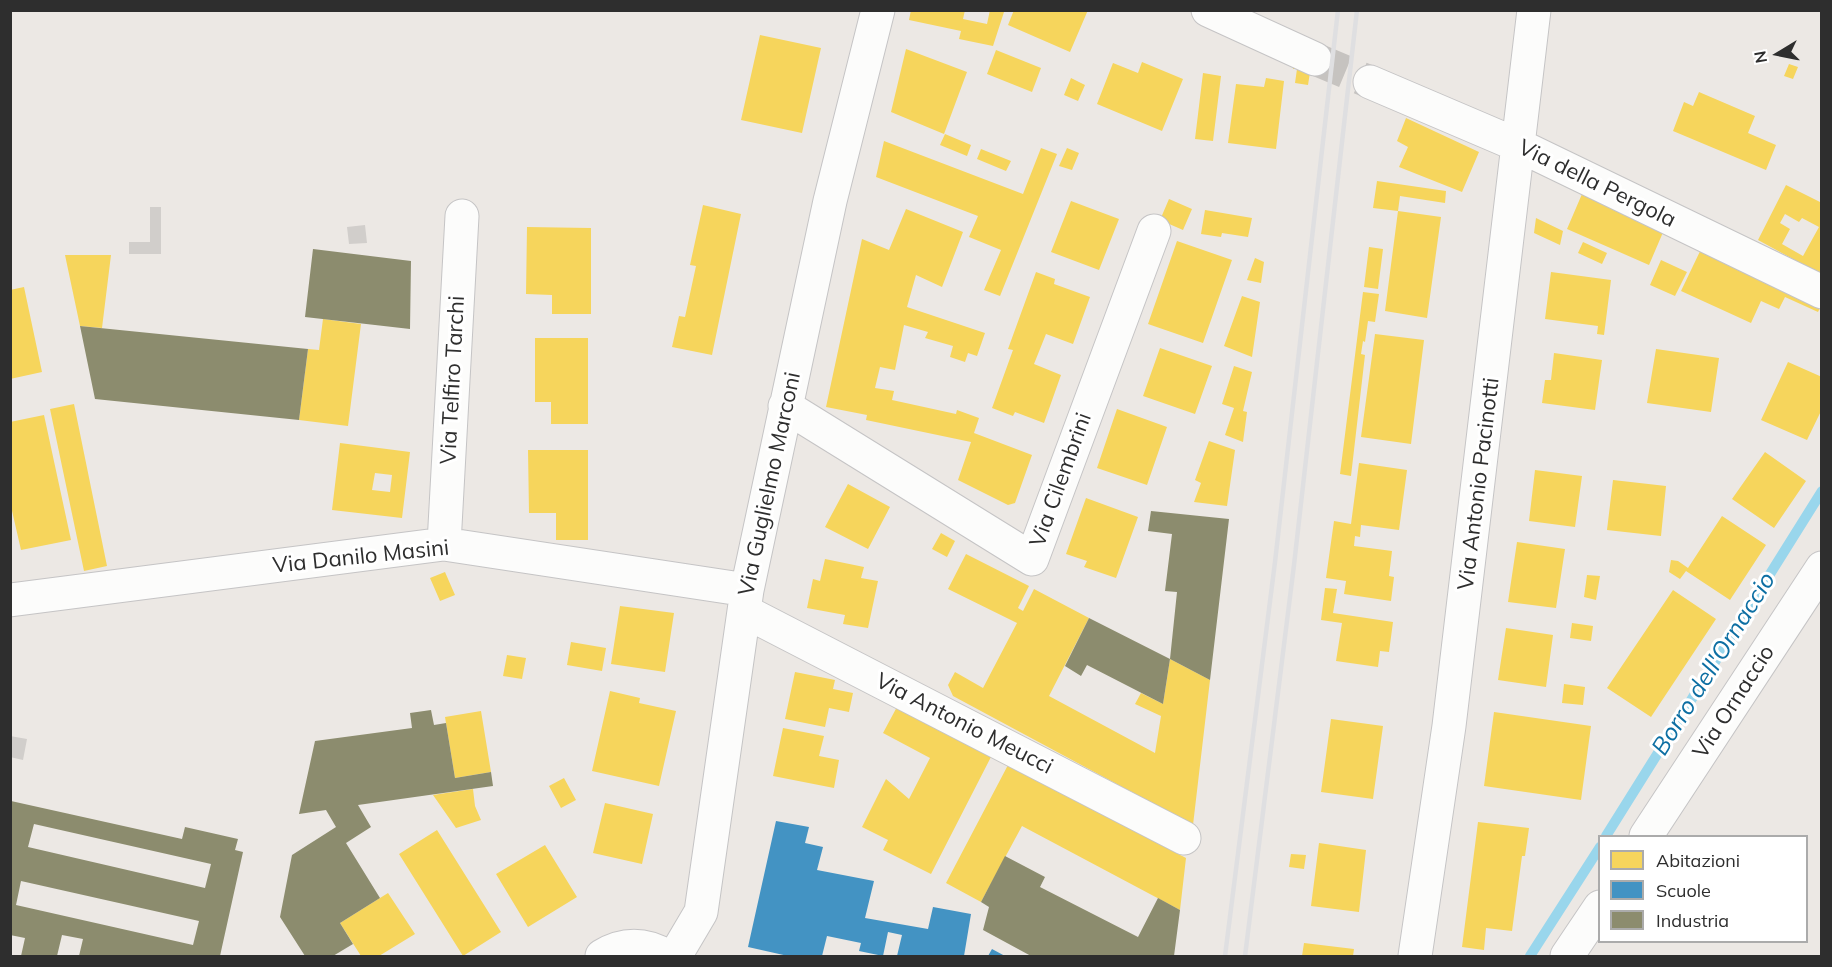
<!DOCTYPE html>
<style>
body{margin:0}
#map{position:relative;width:1832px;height:967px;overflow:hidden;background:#ece8e4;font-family:Mulish,sans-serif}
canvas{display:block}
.frame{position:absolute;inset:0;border:12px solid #2e2e2e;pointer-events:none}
.legend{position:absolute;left:1598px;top:835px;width:210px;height:108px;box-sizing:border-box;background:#fff;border:2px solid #ababab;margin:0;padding:8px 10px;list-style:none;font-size:18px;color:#2e2e2e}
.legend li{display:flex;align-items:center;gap:12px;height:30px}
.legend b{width:30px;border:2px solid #ababab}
.north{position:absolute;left:1748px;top:24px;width:60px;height:60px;-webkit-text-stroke:4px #fff;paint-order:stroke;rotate:260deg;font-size:16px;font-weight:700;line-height:24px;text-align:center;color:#2e2e2e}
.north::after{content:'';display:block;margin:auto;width:21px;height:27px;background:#2e2e2e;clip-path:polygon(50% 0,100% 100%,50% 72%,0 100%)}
</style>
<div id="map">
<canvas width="1832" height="967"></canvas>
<div class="frame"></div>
<ul class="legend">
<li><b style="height:16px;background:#f6d55c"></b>Abitazioni</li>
<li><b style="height:16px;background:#4393c3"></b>Scuole</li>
<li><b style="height:16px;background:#8c8c6e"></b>Industria</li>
</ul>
<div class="north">N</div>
</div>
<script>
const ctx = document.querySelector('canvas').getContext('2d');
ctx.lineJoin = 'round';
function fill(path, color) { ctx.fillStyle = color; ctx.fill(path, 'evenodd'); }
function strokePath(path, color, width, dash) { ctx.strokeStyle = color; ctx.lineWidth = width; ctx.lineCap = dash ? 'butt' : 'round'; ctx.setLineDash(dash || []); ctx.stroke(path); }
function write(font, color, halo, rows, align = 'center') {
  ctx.font = font + ' Mulish,sans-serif'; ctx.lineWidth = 6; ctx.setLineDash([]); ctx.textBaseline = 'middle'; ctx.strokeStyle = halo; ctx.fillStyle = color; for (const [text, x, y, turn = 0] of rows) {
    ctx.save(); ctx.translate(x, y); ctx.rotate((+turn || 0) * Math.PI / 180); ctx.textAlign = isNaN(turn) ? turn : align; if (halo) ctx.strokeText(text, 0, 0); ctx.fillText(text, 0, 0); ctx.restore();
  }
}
fill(new Path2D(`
 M911 10H965L963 19 987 24 990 10 1004 12 993 46 959 39 961 31 909 20Z
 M1014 10H1088L1070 52 1008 25Z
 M760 35 821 48 802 133 741 120Z
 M906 49 967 72 944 134 891 112Z
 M996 50 1041 68 1032 92 987 74Z
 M1142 62 1183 79 1162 131 1097 104 1113 63 1138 73Z
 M1293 64 1311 66 1308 85 1295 83 1297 69H1293Z
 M1789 64 1798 67 1793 79 1784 76Z
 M1203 73 1221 76 1213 141 1195 139Z
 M1071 78 1085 85 1078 101 1064 95Z
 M1266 78 1284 81 1276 149 1228 143 1236 84 1264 87Z
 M1699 92 1755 116 1748 133 1776 145 1766 170 1673 131 1684 102 1693 106Z
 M1406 118 1479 152 1462 192 1399 167 1408 147 1397 141Z
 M945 134 971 145 967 156 940 145Z
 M884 141 1023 194 1041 148 1057 154 1000 296 984 290 1001 250 969 237 978 216 876 177Z
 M1067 148 1079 153 1072 170 1059 166Z
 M981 149 1011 161 1006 171 977 159Z
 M1377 181 1446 191 1445 203 1400 196 1398 211 1373 208Z
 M1786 185 1822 203V275L1758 240ZM1785 214 1799 222 1802 218 1819 227 1803 256 1782 244 1790 229 1780 223Z
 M1582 194 1664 230 1649 265 1567 229Z
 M1169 199 1192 209 1183 230 1160 220Z
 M1071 201 1119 219 1099 270 1051 252Z
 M703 205 741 214 712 355 672 347 679 316 685 317 696 266 690 265Z
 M906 209 963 232 942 287 916 275 907 307 985 333 977 356 968 353 965 362 950 357 953 346 925 338 928 332 904 325 895 370 880 367 875 388 894 391 892 400 956 414 957 410 979 418 974 433 1032 455 1015 503 1008 505 958 480 971 442 866 420 867 415 826 407 862 239 889 250Z
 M1205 210 1252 218 1248 237 1222 233 1221 237 1201 234Z
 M1398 211 1441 217 1427 318 1385 311Z
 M1536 218 1563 231 1560 245 1534 233Z
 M527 227 591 228V314H552V295L526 294Z
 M1177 241 1232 260 1203 343 1148 324Z
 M1583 242 1607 253 1602 264 1578 253Z
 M1703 245 1822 304 1818 312 1785 297 1779 309 1761 301 1751 323 1681 291Z
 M1369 247 1383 249 1378 289 1364 287Z
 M65 255H111L102 328 80 326Z
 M1255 258 1264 262 1261 283 1247 280Z
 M1661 260 1687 272 1675 296 1650 285Z
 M1036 272 1055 279 1054 284 1090 297 1073 344 1046 334 1034 364 1061 375 1044 423 1015 412 1013 416 992 408 1013 350 1008 349Z
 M1551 272 1611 280 1604 335 1597 334 1598 326 1545 319Z
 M24 287 42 372 10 379V290Z
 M1363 292 1379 294 1375 322 1368 321 1365 342 1363 341 1361 354 1365 355 1351 476 1340 474Z
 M1242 296 1260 302 1252 357 1224 346Z
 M323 319 361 324 348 426 299 420 308 349 319 350Z
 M1375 334 1424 340 1411 444 1361 437Z
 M535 338H588V424H551V402H535Z
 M1160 348 1212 366 1195 414 1143 396Z
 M1656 349 1719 358 1711 412 1647 403Z
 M1554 353 1602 360 1595 410 1542 403 1545 380H1551Z
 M1788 362 1822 377V409L1807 440 1761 420Z
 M1234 366 1252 372 1243 411 1247 412 1243 442 1225 435 1234 408 1222 404Z
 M74 404 107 566 84 571 50 409Z
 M1117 409 1167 427 1147 485 1097 468Z
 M44 415 71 540 21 550 10 502V422Z
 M1209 441 1235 450 1227 506 1194 502 1201 483 1195 480Z
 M340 443 410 452 402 518 332 510ZM375 473 392 475 390 492 372 490Z
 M528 450H588V540H556V513H529Z
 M1765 452 1806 481 1774 528 1732 499Z
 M1359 463 1407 470 1399 530 1361 525 1360 537 1355 536 1354 546 1392 551 1389 576 1394 577 1391 601 1344 594 1346 581 1326 578 1334 521 1351 524Z
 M1535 470 1582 476 1575 527 1529 521Z
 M1613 480 1666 486 1661 536 1607 530Z
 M848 484 890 507 868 549 825 527Z
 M1086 498 1138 517 1116 578 1084 567 1087 561 1066 554Z
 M1722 516 1766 545 1730 600 1686 571 1680 579 1669 572 1671 560 1678 561 1688 568Z
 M941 533 955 541 947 557 932 549Z
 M1517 542 1565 549 1556 608 1508 602Z
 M966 554 1029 586 1018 608 1023 611 1034 589 1089 618 1049 696 1155 753 1161 716 1135 704 1141 693 1163 704 1170 659 1210 680 1193 825 953 696 948 685 955 672 983 688 1017 623 948 589Z
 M825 559 864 567 861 578 878 581 868 628 843 624 845 615 807 608 813 579 820 581Z
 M445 572 455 595 440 601 430 578Z
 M1587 575 1600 576 1596 600 1584 597Z
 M1325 588 1337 589 1333 613 1393 622 1389 652 1380 651 1378 667 1336 661 1342 623 1321 620Z
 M1673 590 1716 619 1651 717 1607 688Z
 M620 606 674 613 665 672 611 664Z
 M1572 623 1593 626 1591 641 1570 638Z
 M1506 628 1553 635 1546 687 1498 680Z
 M571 642 606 648 602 671 567 665Z
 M507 655 526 658 522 679 503 676Z
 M795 672 835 680 833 689 853 693 849 712 829 708 825 727 785 719Z
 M1564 684 1585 687 1583 705 1562 703Z
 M610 691 640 698 639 703 676 711 659 786 592 771Z
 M898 705 992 755 931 874 883 850 888 840 862 827 886 779 909 799 930 758 883 733Z
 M481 711 491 772 455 778 445 717Z
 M1494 712 1591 726 1581 800 1484 786Z
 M1331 719 1383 726 1373 799 1321 792Z
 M783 728 824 736 819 756 839 760 834 788 773 776Z
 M1008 765 1186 858 1180 910 1022 826 981 902 946 883Z
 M564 778 576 800 561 808 549 786Z
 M473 789 475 806 481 820 456 828 433 795Z
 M605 803 653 814 642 864 593 853Z
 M1478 822 1529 828 1525 856H1522L1512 931 1486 928 1484 950 1462 947Z
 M437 830 501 932 463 956 399 854Z
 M1319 843 1366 850 1359 912 1311 906Z
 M545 845 577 897 528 927 496 874Z
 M1291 854 1306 855 1304 869 1289 867Z
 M388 893 415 934 379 956H361L340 923Z
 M1304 943 1354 949 1353 956H1302Z`), '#f6d55c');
fill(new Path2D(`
 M776 821 809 827 805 843 823 847 817 870 874 881 865 918 928 929 933 907 971 914 964 956H897L902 935 888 932 883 956 859 951 861 943 827 936 822 956H788L748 947Z
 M992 949 1005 956H988Z`), '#4393c3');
fill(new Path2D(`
 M313 249 411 261 410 329 305 317Z
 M80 326 308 349 299 420 95 399Z
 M1151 511 1229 519 1210 680 1170 659 1163 704 1087 665 1081 676 1065 666 1089 618 1170 659 1177 592 1165 591 1172 534 1148 531Z
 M431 710 434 725 446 723 455 778 491 772 493 786 358 805 371 827 346 843 380 898 340 923 353 944 333 956H305L280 917 292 855 336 827 326 810 299 814 315 741 412 728 410 713Z
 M11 801 182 839 185 827 238 839 235 850 243 852 220 956H79L83 939 62 935 57 956H21L25 938 10 935ZM34 824 211 864 205 888 28 847ZM21 881 199 921 193 945 16 905Z
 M1005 856 1045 877 1040 887 1138 937 1158 898 1180 910 1174 956H1031L983 930 989 907 981 902Z`), '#8c8c6e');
strokePath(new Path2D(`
 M1606 836 1822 491
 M1530 956 1600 847`), '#99d6ec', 10);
fill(new Path2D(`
 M150 207H161V254H129V242H150Z
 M365 225 367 243 349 244 347 227Z
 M10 736 27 739 23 760 10 757Z`), '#d1cecb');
strokePath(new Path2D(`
 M1315 59 1370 82`), '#c6c3c0', 33, [33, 16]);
const minor = new Path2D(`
 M1208 10 1315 59
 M1370 82 1520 146 1822 292
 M785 406 1032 559 1154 231
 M444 544 462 216
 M10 600 444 544 747 590
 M744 611 1184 838
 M1646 836 1822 568
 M602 956C623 943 645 943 666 956
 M675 956 701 912 747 590 830 201 878 10
 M1415 956 1449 726 1534 10
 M1567 956 1600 907`);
strokePath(minor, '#c5c4c5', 35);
strokePath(minor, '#fcfcfb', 33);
strokePath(new Path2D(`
 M1225 956 1275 562 1338 10
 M1245 956 1294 565 1357 10`), '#dfdfe1', 4.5);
write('22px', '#2e2e2e', '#fff', [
 ["Via della Pergola",1597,184,26],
 ["Via Telfiro Tarchi",453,380,-87],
 ["Via Cilembrini",1061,480,-70],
 ["Via Guglielmo Marconi",770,484,-78],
 ["Via Antonio Pacinotti",1479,484,-83],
 ["Via Danilo Masini",361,557,-6],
 ["Via Ornaccio",1734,702,-57],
 ["Via Antonio Meucci",964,724,27]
]);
write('italic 24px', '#0d6fa3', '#fff', [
 ["Borro dell'Ornaccio",1714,664,-58]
]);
</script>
